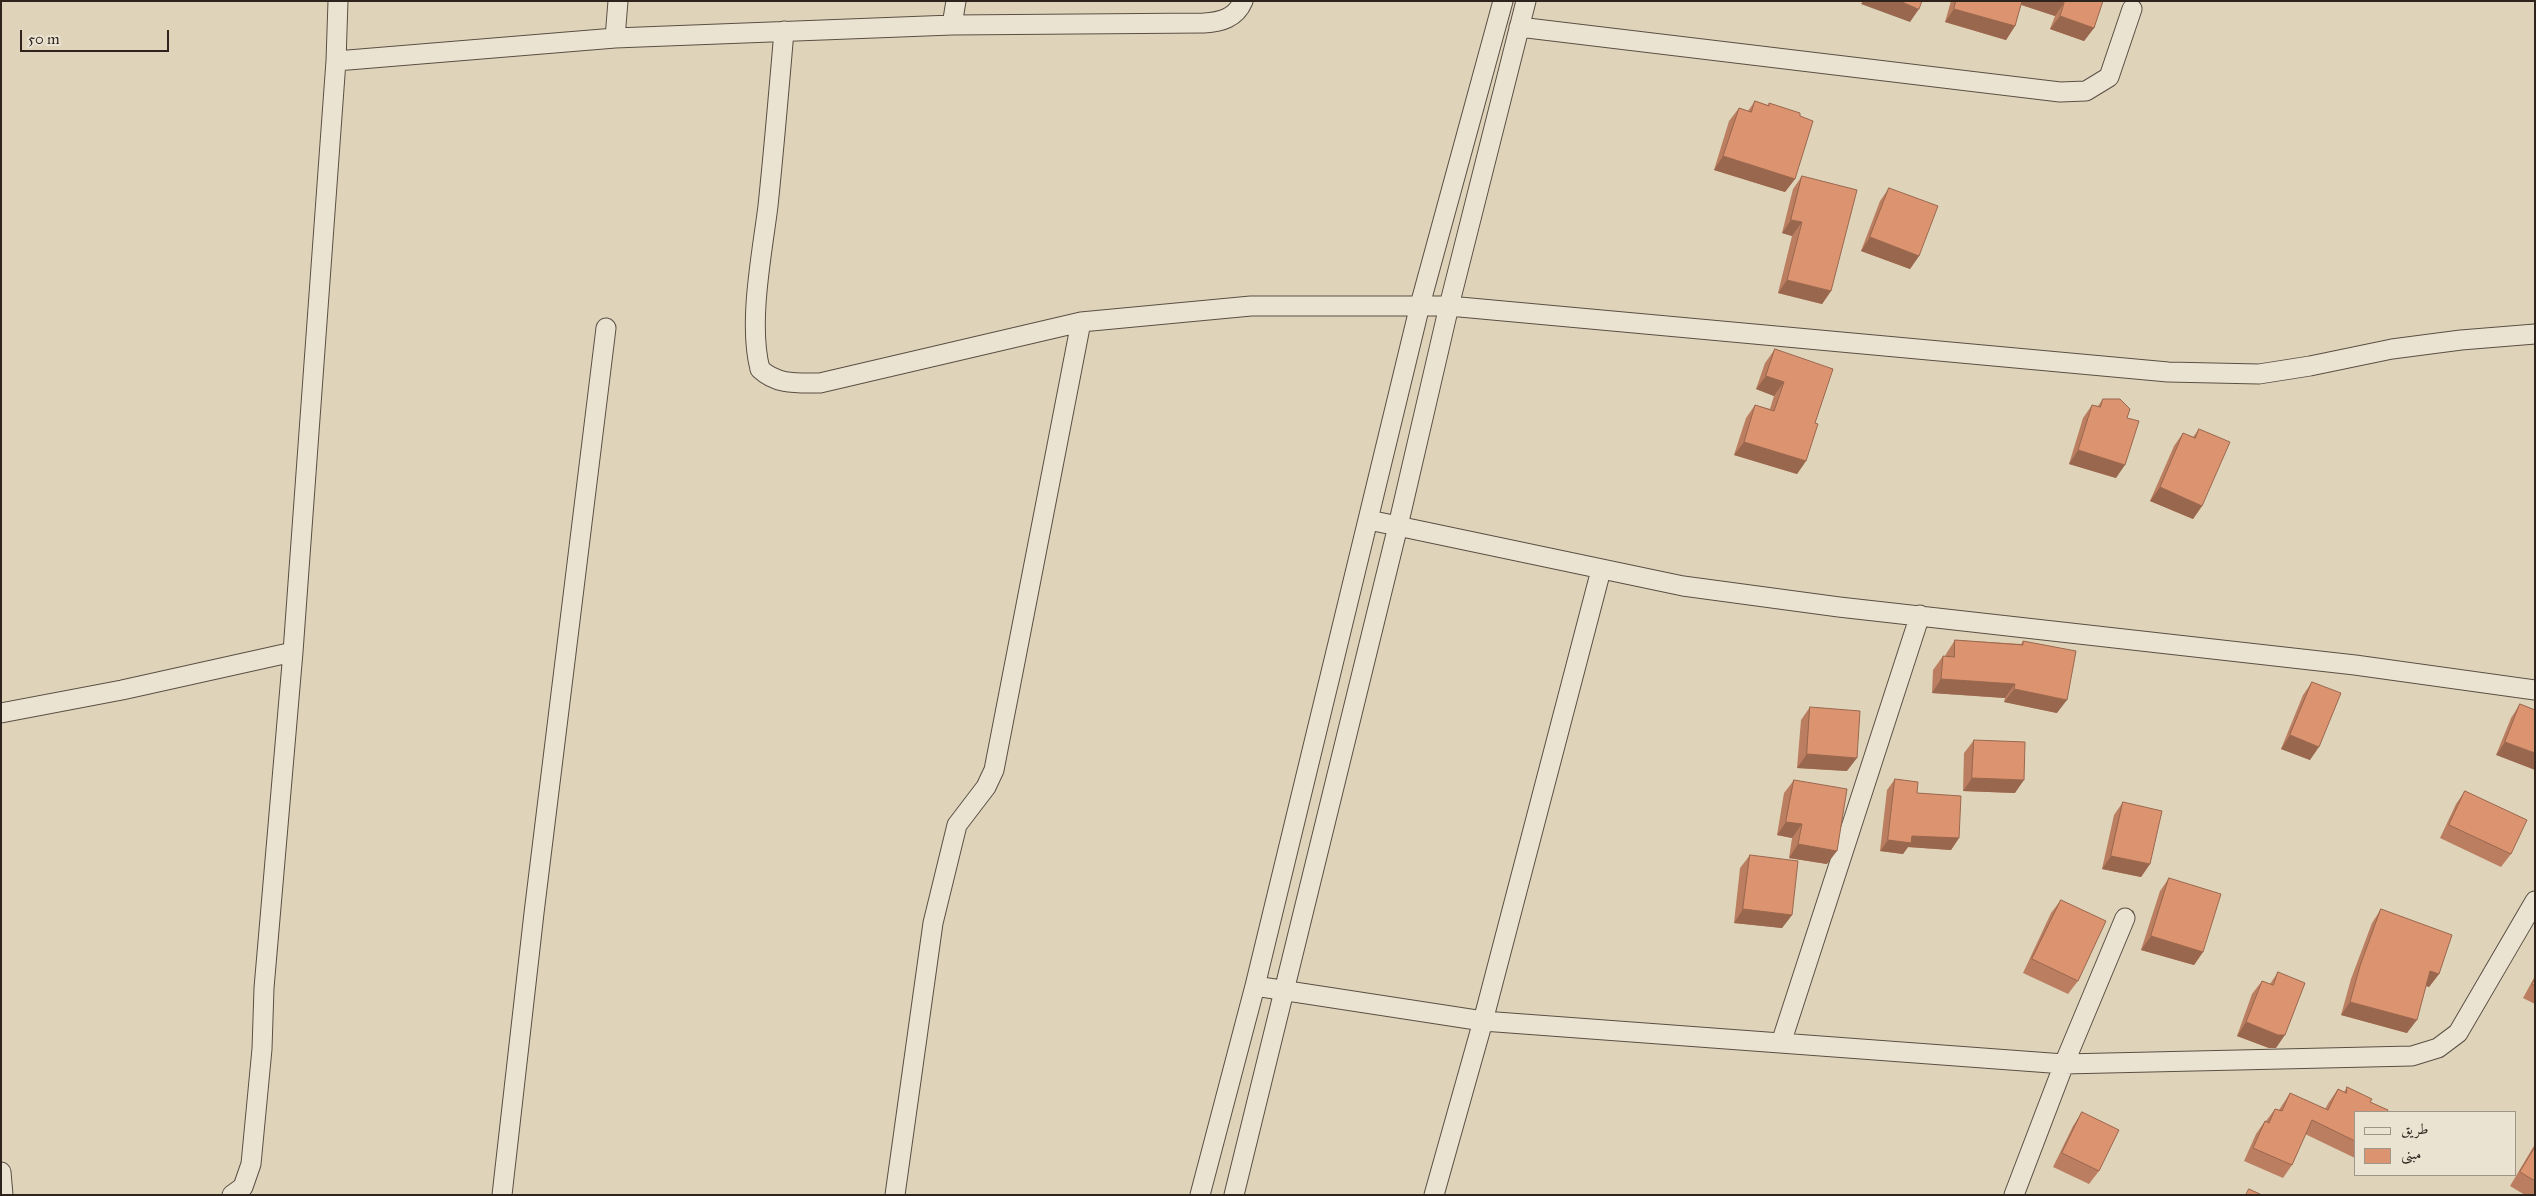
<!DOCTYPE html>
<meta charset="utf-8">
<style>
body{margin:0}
#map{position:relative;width:2536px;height:1196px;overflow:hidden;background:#dfd4ba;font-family:"IM FELL Great Primer",Amiri,serif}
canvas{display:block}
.frame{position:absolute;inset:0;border:2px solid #2f231d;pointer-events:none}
.legend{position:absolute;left:2354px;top:1111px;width:162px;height:65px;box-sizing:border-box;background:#eae3d2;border:1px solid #9f968a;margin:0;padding:6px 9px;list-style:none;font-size:15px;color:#2f231d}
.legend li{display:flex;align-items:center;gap:10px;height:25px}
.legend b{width:25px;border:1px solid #9f968a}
.scale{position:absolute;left:20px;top:30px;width:149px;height:22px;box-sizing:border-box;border:2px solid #2f231d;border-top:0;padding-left:6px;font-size:15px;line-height:18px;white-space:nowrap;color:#2f231d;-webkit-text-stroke:4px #eae3d2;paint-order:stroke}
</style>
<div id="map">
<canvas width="2536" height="1196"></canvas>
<div class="frame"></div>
<ul class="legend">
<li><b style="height:6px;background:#eae3d2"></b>طريق</li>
<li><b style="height:14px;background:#db9370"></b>مبنى</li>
</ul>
<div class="scale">50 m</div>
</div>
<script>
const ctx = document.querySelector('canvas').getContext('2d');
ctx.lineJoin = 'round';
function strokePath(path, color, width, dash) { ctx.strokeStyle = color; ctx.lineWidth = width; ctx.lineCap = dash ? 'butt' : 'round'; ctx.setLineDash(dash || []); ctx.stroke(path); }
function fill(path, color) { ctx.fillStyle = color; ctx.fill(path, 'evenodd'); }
const street = new Path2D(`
 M952 25 956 1
 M1519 27 2060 92 2086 91 2109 77 2132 9
 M784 31C779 90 774 148 768 206 762 254 748 323 760 369 777 385 797 383 820 383L1081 322 1251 306H1449L2168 372 2259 374 2310 366 2392 349 2461 340 2535 334
 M615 38 618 1
 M336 61 615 38 952 25 1204 23C1221 22 1236 18 1243 1
 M1369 520 1683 586 1839 607 2355 665 2535 690
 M1 713 122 690 293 652
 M1255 986 1483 1021 2064 1064 2412 1056 2438 1048 2458 1033 2535 901
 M1781 1043 1920 615
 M1 1172 3 1195
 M232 1195 243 1187 251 1164 262 1049 264 988 293 652 336 61 338 1
 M502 1195 534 913 606 328
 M895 1195 933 923 957 825 986 787 994 770 1081 322
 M1200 1195 1255 986 1420 305 1503 1
 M1234 1195 1398 526 1449 306 1526 1
 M1434 1195 1483 1021 1601 570
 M2014 1195 2064 1064 2125 918`);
strokePath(street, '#5b4f44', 21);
strokePath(street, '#eae3d2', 19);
fill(new Path2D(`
 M1951 1H2103L2094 28 2084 41 2050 29 2055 16 2021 5 2015 26 2006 40 1945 22Z
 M1755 101 1768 105 1769 103 1800 116 1795 179 1785 192 1714 170 1729 121 1739 108 1748 111Z
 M1802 176 1831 291 1822 304 1778 293 1792 236 1782 233 1793 189Z
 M1889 188 1919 256 1910 269 1861 251 1880 201Z
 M1775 349 1815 423 1806 461 1797 474 1734 455 1746 418 1755 405 1770 409 1774 396 1756 389 1765 363Z
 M2103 399 2127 418 2116 478 2069 464 2083 418 2092 405 2098 406Z
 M2199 429 2202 506 2193 519 2150 501 2174 446 2183 433 2193 437Z
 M1955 640 2021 644 2023 641 2057 713 2004 702 2005 698 1932 693 1933 670 1943 656 1945 657 1946 654Z
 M2312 682 2310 760 2281 749 2303 695Z
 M2520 704 2535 710 2496 755 2511 718Z
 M1810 707 1847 771 1797 768 1801 720Z
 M1974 740 2015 793 1963 791 1964 753Z
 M1895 779 1917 793 1959 838 1951 850 1908 847 1903 854 1880 851 1887 790Z
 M1794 780 1827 864 1789 858 1792 838 1777 835 1784 793Z
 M2465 791 2511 854 2501 867 2440 838 2456 804Z
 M2123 802 2150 864 2141 877 2102 869 2114 815Z
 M1750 855 1792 915 1782 928 1734 923 1740 868Z
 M2169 878 2203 952 2194 965 2141 950 2160 891Z
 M2061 900 2078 981 2068 994 2023 973 2051 913Z
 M2381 909 2439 974 2429 987 2426 986 2407 1033 2341 1015 2351 979 2372 923Z
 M2278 972 2276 1048H2269L2237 1036 2252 994 2262 981 2270 984Z
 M2535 976V1004L2523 998Z
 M2347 1087 2355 1112V1158L2305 1134 2292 1165 2283 1178 2244 1161 2256 1134 2265 1121H2266L2275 1109 2279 1110 2290 1093 2325 1109 2329 1102 2338 1089 2344 1092Z
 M2082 1112 2099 1171 2089 1184 2053 1167 2073 1126Z
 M2535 1144V1195H2525L2510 1186Z`), '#bc7e60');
fill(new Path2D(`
 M1863 1H1900L1919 9 1910 22 1861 4Z
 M2018 1H2060L2064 3 2055 16 2016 3Z
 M1954 9 2015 26 2006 40 1945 22Z
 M2060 16 2094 28 2084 41 2050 29Z
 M1723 156 1795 179 1785 192 1714 170Z
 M1791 220 1802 222 1792 236 1782 233Z
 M1870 237 1919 256 1910 269 1861 251Z
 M1787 280 1831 291 1822 304 1778 293Z
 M1766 376 1784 382 1774 396 1756 389Z
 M1744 442 1806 461 1797 474 1734 455Z
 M2078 450 2125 465 2116 478 2069 464Z
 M2160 487 2202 506 2193 519 2150 501Z
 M1941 679 2015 684 2005 698 1932 693Z
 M2014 689 2067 700 2057 713 2004 702Z
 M2290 735 2319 747 2310 760 2281 749Z
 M2505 742 2535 753V770L2496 755Z
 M1807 754 1857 758 1847 771 1797 768Z
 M1972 778 2024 780 2015 793 1963 791Z
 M1786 822 1802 824 1792 838 1777 835Z
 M1912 836 1959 838 1951 850 1908 847 1903 854 1880 851 1888 840Z
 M1798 844 1837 851 1827 864 1789 858Z
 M2111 856 2150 864 2141 877 2102 869Z
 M1743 909 1792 915 1782 928 1734 923Z
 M2151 936 2203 952 2194 965 2141 950Z
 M2430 971 2439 974 2429 987 2421 984Z
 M2350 1002 2417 1020 2407 1033 2341 1015Z
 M2246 1022 2285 1035 2276 1048H2269L2237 1036Z`), '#99674e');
const building = new Path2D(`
 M1900 1H1922L1919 9Z
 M1956 1H2022L2015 26 1954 9Z
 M2060 1H2103L2094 28 2060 16 2064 3Z
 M1755 101 1769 106V103L1800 113V116L1813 121 1795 179 1723 156 1739 108 1751 112Z
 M1802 176 1857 190 1831 291 1787 280 1802 222 1791 220Z
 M1889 188 1938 206 1919 256 1870 237Z
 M1775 349 1833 369 1815 423 1818 424 1806 461 1744 442 1755 405 1774 411 1784 382 1766 376Z
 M2103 399H2120L2130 409 2127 418 2139 421 2125 465 2078 450 2092 405 2100 407Z
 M2199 429 2230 442 2202 506 2160 487 2183 433 2195 438Z
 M1955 640 2023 645V641L2076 651 2067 700 2014 689 2015 684 1941 679 1943 656 1954 657Z
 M2312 682 2341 693 2319 747 2290 735Z
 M2520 704 2535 710V753L2505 742Z
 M1810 707 1860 711 1857 758 1807 754Z
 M1974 740 2025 742 2024 780 1972 778Z
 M1895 779 1918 782 1917 793 1961 796 1959 838 1912 836 1911 843 1888 840Z
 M1794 780 1847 789 1837 851 1798 844 1802 824 1786 822Z
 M2465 791 2527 820 2511 854 2449 825Z
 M2123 802 2162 811 2150 864 2111 856Z
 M1750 855 1798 861 1792 915 1743 909Z
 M2169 878 2221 894 2203 952 2151 936Z
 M2061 900 2106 921 2078 981 2032 959Z
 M2381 909 2452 935 2439 974 2430 971 2417 1020 2350 1002 2360 966Z
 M2278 972 2305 983 2285 1035H2278L2246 1022 2262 981 2273 985Z
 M2535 980V986L2532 984Z
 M2347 1087 2372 1099 2370 1102 2388 1110 2387 1112H2355V1141L2312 1120 2292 1165 2253 1148 2265 1121 2269 1123 2275 1109 2282 1111 2290 1093 2328 1110 2338 1089 2346 1093Z
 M2082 1112 2119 1130 2099 1171 2062 1153Z
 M2535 1147V1181L2520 1172Z
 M2249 1189 2262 1195H2246Z`);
fill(building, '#db9370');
strokePath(building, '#99674e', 1);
</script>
